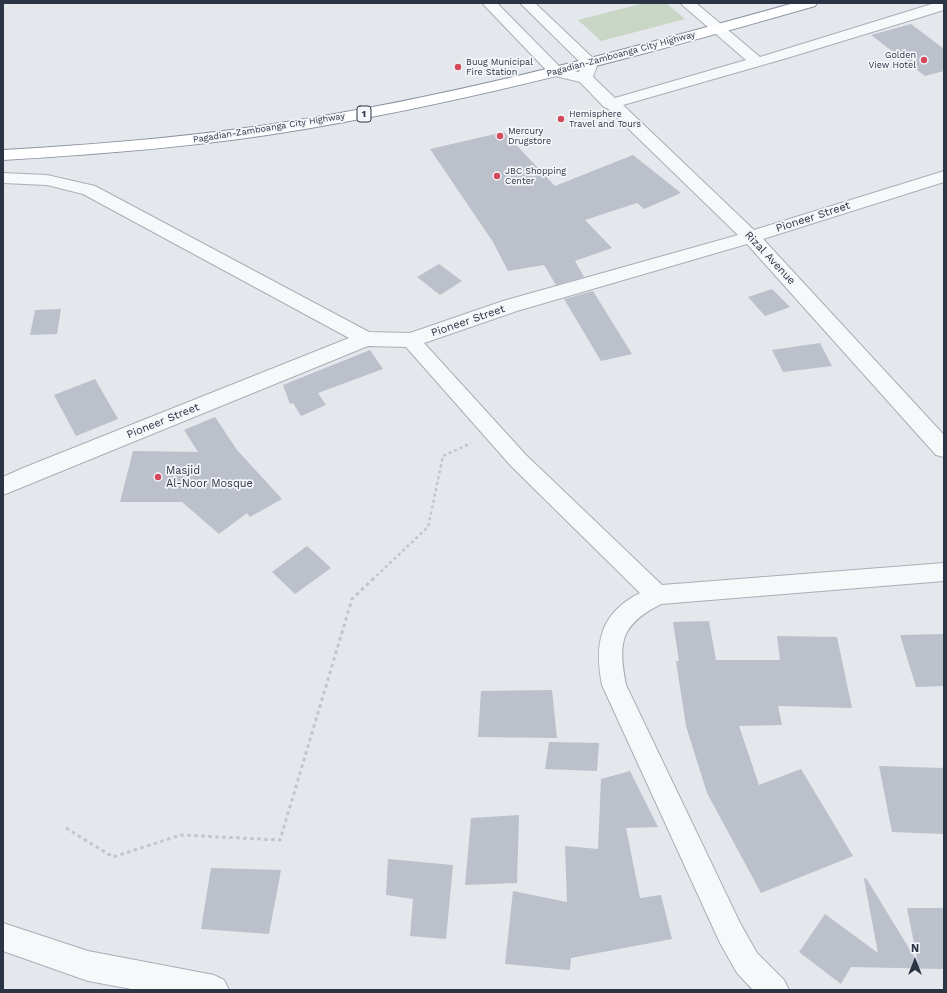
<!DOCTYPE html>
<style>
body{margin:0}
#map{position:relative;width:947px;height:993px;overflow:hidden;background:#e4e7ec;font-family:"Work Sans",sans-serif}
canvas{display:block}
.frame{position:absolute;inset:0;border:4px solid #2b3445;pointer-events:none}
.north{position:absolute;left:895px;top:941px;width:40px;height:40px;-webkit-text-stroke:3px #f4f6f9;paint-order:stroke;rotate:0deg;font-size:11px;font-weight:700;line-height:16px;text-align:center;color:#2b3445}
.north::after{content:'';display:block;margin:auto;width:14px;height:18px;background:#2b3445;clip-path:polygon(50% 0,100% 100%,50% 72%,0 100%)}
</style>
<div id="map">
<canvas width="947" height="993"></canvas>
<div class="frame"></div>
<div class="north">N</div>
</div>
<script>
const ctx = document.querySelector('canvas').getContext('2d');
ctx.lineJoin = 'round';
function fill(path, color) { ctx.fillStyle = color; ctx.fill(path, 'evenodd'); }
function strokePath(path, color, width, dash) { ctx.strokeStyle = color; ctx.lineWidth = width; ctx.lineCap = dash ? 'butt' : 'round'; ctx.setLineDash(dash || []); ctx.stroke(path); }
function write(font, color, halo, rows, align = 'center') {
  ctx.font = font + ' "Work Sans",sans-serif'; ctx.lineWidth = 3.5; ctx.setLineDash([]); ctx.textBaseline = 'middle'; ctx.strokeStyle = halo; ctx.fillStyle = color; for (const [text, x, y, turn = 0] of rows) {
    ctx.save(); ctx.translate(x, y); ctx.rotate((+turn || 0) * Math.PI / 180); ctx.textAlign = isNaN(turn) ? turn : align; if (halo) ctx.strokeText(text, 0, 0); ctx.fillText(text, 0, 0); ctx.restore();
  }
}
fill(new Path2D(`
 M644 3H666L685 19 601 41 578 20Z`), '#c9d6c5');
fill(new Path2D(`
 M911 24 944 49V71L925 76 871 35Z
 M504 132 555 186 633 155 681 193 644 209 637 203 585 220 612 248 575 261 584 277 556 285 544 265 508 271 493 242 430 149Z
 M439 264 462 281 440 295 417 277Z
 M772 289 790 307 765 316 748 297Z
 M593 291 632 354 601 361 564 299Z
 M61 309 57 334 30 335 35 310Z
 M820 343 832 366 783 372 772 350Z
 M370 350 383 369 318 393 326 405 301 416 293 403 290 404 283 385Z
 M95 379 118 419 76 436 54 395Z
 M215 417 237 450 282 499 250 517 247 513 219 534 182 502H120L133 451 198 452 184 430Z
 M307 546 331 568 295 594 272 572Z
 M709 621 716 660H780L777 636 837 637 852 708 778 706 782 725 739 726 759 785 801 769 853 856 761 893 707 793 686 726 676 661H679L673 622Z
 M944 634V686L916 687 900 635Z
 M552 690 557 738 478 737 481 691Z
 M549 742 599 743 597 771 545 769Z
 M879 766 944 768V834L892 832Z
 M630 771 658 827 626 828 640 898 661 895 672 939 571 958 570 970 505 964 513 891 567 902 565 846 598 849 601 779Z
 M519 815 517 883 465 885 471 818Z
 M388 859 453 865 446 939 410 936 413 899 386 895Z
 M211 868 281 870 269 934 201 929Z
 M866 878 918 963 907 908H944V969L851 967 841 984 799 952 825 914 878 953 864 879Z`), '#bbc0ca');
const minor = new Path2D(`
 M482 3H497L561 68 579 72 582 64 520 3H535L595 60 598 63 593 77 615 98 746 60 680 3H696L760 57 935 3H944V10L787 58 623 105 754 230 944 171V182L763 239 944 435V457L936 455 747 244 517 311 424 343 526 455 662 585 944 563V581L661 604C620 625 618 642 626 685L740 923 757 953 784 980 789 990H753L737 973 720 943 602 685C594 643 600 613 640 593L511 466 406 347 368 346 3 495V477L23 468 349 338 83 194 47 185 3 183V173L47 175 95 186 369 332 410 333 503 301 738 235 607 108 604 107 580 82 551 75Z
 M3 923 88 951 214 975 224 980 229 990H137L88 981 3 951Z`);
const highway = new Path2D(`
 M794 3H817L815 6C647 54 478 100 305 129 205 146 104 154 3 160V150C104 144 205 136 305 119 471 92 633 48 794 3Z`);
strokePath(minor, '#a9aeb7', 2);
strokePath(highway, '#8b94a3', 2);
strokePath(new Path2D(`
 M372 580 428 527 443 456 471 443`), '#c2c5cb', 2.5, [3, 3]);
strokePath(new Path2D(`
 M66 828 113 857 181 835 280 840 352 599 373 579`), '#c2c5cb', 3, [3.5, 3.5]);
fill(minor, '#f7f8fa');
fill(highway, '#fff');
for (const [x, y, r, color] of [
 [924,60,4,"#d1495b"],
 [458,67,4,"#d1495b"],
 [561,119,4,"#d1495b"],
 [500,136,4,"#d1495b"],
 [497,176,4,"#d1495b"],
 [158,477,4,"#d1495b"]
]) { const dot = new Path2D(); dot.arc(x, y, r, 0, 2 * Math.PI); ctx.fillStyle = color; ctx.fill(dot); strokePath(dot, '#f4f6f9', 1.5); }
write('9px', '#2b3445', '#f4f6f9', [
 ["Pagadian-Zamboanga City Highway",621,54,-15],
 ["Pagadian-Zamboanga City Highway",269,128,-9]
]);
write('9px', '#2b3445', '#f4f6f9', [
 ["Golden",916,55,"right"],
 ["View Hotel",916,65,"right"],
 ["Buug Municipal",466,62],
 ["Fire Station",466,72],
 ["Hemisphere",569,114],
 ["Travel and Tours",569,124],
 ["Mercury",508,131],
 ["Drugstore",508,141],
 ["JBC Shopping",505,171],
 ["Center",505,181]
], 'left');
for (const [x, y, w] of [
 [364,114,14]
]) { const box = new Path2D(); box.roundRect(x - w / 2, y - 8, w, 16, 3); ctx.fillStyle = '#f4f6f9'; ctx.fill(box); strokePath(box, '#2b3445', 1); }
write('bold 10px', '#2b3445', null, [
 ["1",364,114]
]);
write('11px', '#2b3445', '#f4f6f9', [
 ["Pioneer Street",813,217,-18],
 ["Rizal Avenue",770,258,47],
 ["Pioneer Street",468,321,-19],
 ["Pioneer Street",163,421,-22]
]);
write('11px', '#2b3445', '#f4f6f9', [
 ["Masjid",166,471],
 ["Al-Noor Mosque",166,484]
], 'left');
</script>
